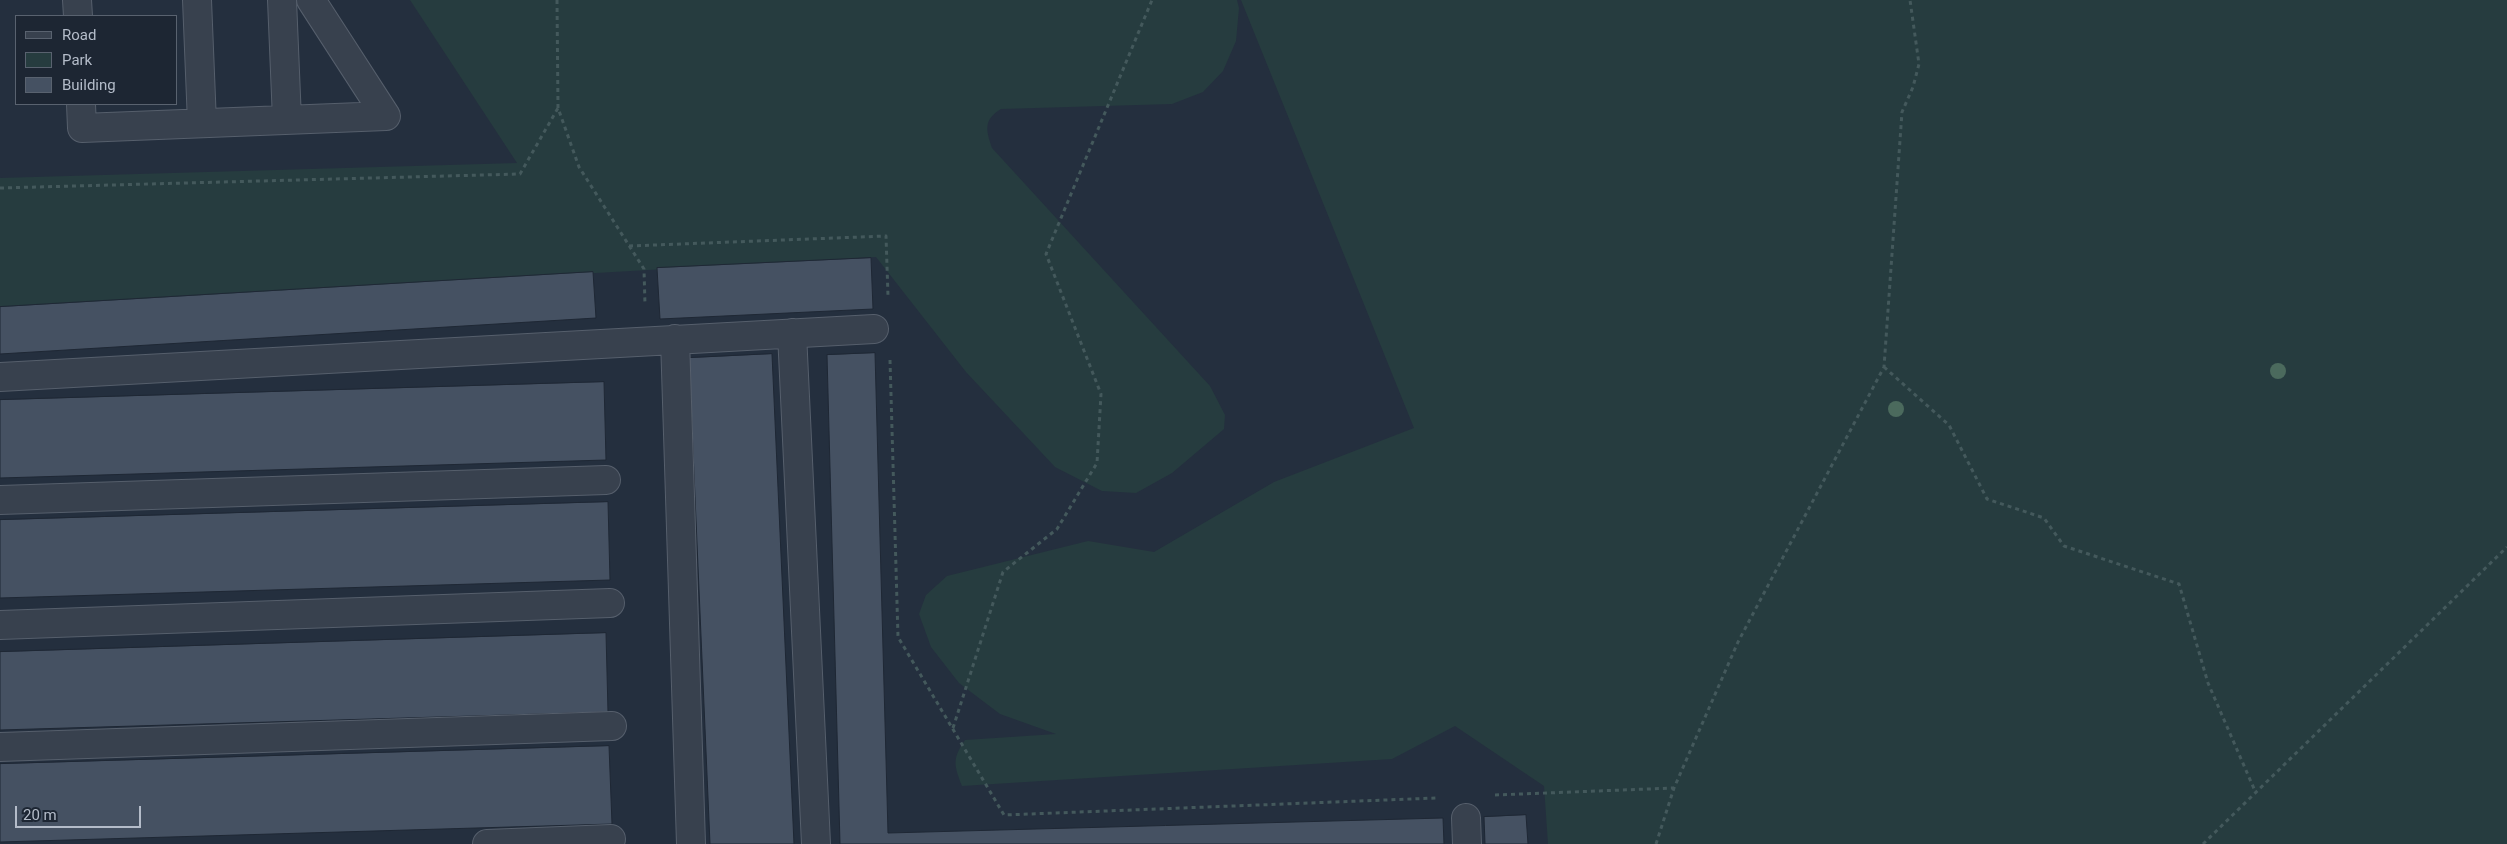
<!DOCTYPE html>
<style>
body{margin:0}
#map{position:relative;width:2507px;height:844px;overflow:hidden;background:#242f3e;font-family:Roboto,sans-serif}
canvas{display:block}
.legend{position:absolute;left:15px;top:15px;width:162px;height:90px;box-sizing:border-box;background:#1d2633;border:1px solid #59626f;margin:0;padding:6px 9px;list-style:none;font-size:15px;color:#b4bcc9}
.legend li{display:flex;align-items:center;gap:10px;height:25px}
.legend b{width:25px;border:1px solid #59626f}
.scale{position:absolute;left:15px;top:806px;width:126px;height:22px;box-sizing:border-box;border:2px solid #b4bcc9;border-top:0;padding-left:6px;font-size:15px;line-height:18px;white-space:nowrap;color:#b4bcc9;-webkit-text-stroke:4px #1d2633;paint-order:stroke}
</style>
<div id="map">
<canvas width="2507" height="844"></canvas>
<ul class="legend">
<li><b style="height:6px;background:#38414e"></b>Road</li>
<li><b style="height:14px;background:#263c3f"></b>Park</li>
<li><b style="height:14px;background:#455162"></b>Building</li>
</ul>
<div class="scale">20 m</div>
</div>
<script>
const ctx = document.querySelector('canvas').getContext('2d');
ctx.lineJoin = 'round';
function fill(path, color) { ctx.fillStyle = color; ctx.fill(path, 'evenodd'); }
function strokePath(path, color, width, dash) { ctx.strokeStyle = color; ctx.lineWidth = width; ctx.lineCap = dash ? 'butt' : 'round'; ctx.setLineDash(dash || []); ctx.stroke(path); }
fill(new Path2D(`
 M410 0H1237L1239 8 1236 41 1223 71 1203 92 1172 104 1001 109C983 120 986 130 992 148L1210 386 1225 415 1224 429 1172 473 1136 493 1102 491 1055 467 966 372 876 257 0 307V178L517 163Z
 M1241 0H2507V844H1548L1544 786 1455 726 1392 759 962 786C954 765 952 759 965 740L1056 734 1000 714 959 683 931 647 919 614 926 595 947 576 1088 541 1154 552 1274 482 1414 428Z`), '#263c3f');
const building = new Path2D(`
 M871 258 873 309 660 319 657 268Z
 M593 272 596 318 0 354V307Z
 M875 353 888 833 1443 818 1444 844H840L827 355Z
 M772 354 794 844H710L689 358Z
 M604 382 606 460 0 478V400Z
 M608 502 610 580 0 598V520Z
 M606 633 608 712 0 730V652Z
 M609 746 612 824 0 842V764Z
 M1526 815 1528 844H1485L1484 817Z`);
fill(building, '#455162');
strokePath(building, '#1f2835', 1);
const minor = new Path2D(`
 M77 0 78 16
 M197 0 202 123
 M282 0 287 120
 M81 104 82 128 386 116 311 0
 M792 333 816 844
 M675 339 691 844
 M0 377 874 329
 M0 500 606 480
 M0 625 610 603
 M0 747 612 726
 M1466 818 1467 844
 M487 844 611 839`);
strokePath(minor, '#565f6c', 30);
strokePath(new Path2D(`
 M557 0 558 108 579 167 644 269 645 305
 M0 188 520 174 558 108
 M629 246 886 236 888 296
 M890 360 898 637 1004 815 1436 798
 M1884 367 1949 425 1987 499 2044 518 2064 546 2179 584 2208 683 2255 791
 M953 728 1003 572 1057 529 1097 463 1101 394 1046 254 1152 0
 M1495 795 1674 788
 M1656 844 1674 788 1738 642 1884 367 1902 112 1913 87 1919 64 1910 0
 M2203 844 2507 547`), '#44595c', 3, [4, 4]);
strokePath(minor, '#38414e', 28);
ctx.fillStyle = '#4b6a5d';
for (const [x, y] of [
 [2278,371],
 [1896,409]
]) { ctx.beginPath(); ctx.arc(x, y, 8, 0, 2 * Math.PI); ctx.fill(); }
</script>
